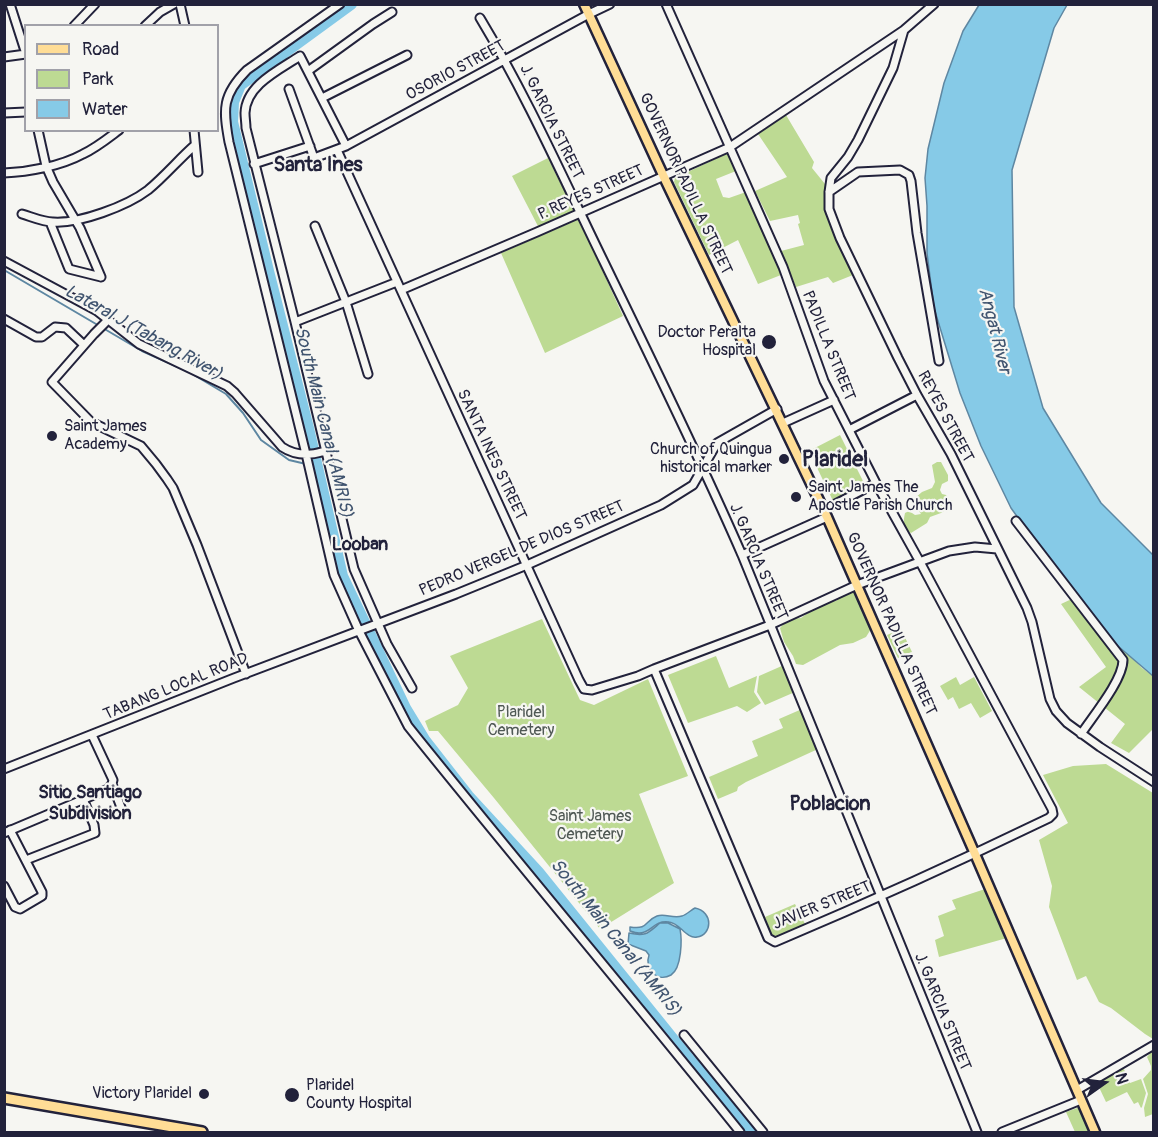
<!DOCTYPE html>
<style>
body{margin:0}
#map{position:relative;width:1158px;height:1137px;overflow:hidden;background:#f6f6f2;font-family:Pangolin,sans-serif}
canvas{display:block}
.frame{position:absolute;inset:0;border:6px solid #22223b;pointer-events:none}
.legend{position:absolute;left:24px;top:24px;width:195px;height:108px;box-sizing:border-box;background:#f6f6f2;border:2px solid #a1a1a9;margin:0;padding:8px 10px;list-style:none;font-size:18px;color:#22223b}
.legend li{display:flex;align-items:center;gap:12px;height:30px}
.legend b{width:30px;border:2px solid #a1a1a9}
.north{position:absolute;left:1074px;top:1053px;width:60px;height:60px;-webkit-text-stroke:4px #f6f6f2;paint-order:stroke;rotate:76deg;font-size:16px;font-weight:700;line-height:24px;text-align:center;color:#22223b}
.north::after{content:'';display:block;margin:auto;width:21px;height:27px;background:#22223b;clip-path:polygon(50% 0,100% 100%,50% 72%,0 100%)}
</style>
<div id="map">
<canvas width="1158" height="1137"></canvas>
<div class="frame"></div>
<ul class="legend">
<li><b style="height:8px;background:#ffdd96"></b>Road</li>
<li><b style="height:16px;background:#bdda93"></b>Park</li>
<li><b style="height:16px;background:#86cae7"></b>Water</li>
</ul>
<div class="north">N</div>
</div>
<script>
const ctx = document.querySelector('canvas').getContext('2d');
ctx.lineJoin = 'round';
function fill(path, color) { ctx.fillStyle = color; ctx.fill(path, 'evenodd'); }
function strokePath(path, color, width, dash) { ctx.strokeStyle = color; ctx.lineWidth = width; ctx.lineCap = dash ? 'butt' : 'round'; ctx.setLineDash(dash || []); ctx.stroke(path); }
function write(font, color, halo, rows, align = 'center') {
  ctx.font = font + ' Pangolin,sans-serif'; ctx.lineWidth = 4.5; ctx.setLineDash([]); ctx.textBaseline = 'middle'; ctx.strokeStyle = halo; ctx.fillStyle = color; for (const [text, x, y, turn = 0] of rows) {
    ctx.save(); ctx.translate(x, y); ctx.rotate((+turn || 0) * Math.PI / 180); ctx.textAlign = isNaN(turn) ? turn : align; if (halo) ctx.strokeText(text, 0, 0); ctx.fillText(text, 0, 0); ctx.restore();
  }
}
fill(new Path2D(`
 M786 115 814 162 812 168 825 184V210L837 241 853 275 833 283 828 277 796 287 781 251 804 245 798 224 800 223 798 215 770 221 755 191 787 177 758 134Z
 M728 153 736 171 716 179 723 197 729 198 746 192 781 275 758 284 738 240 709 255 674 182 675 178Z
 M548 158 575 212 540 230 512 176Z
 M579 219 623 316 545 353 501 253Z
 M840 435 866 487 834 503 809 451Z
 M937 462H941L948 475V481L942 484 940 490 942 494 946 495 949 500H952L953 505 941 513 930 517 927 523 911 533C903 528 903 522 905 513L909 511 915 515 921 514 916 507 915 498 922 492 932 488 935 482 932 465Z
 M851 590C858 596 861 600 862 609L865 612 871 629 866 637 853 643 840 645 803 665 796 664 793 656 784 642 780 628C786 621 792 618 801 618 811 611 824 601 836 601L843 594Z
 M1076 597 1142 668 1153 676V729L1129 753 1111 743 1125 724 1079 687 1106 667 1061 604Z
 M542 619 580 700 594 705 648 679 688 776 639 794 674 883 600 929 494 798 438 731H429L425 721 458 705 468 688 450 656Z
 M901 629 912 652 898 658 887 635Z
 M716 656 729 688 757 676 754 692 761 703 747 712 737 706 688 723 668 675Z
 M784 665 795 692 765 705 757 692 759 676Z
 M956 677 960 685 974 677 992 711 980 718 971 703 959 709 953 697 948 700 940 686Z
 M802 709 818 749 746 782 738 787 737 791 718 799 709 777 758 756 752 741 783 728 779 719Z
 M1106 764 1153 793V1039L1145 1034 1111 1008 1099 1002 1086 976 1077 980 1049 907 1052 886 1039 840 1068 823 1043 775 1073 766Z
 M985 889 1007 938 939 957 935 940 944 936 938 916 956 909 952 900Z
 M795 904 806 926 776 939 773 938 765 917Z
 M1153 1050V1114L1145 1117 1144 1108 1148 1094 1143 1079 1151 1070V1066L1147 1057Z
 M1123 1067 1130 1083 1141 1079 1146 1093 1142 1107 1141 1108 1138 1102 1134 1104 1127 1092 1106 1102 1097 1083Z
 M1080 1107 1090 1131 1086 1132H1075L1066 1112Z`), '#bdda93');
const water = new Path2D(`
 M979 5H1067L1054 28 1012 170 1014 307 1043 408 1101 503 1153 555V676L1112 641 1034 540 1011 508 981 446 960 393 934 308 927 253V206L925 178 928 149 944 83 963 31Z
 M695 908C714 912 712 935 697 937 686 939 680 923 669 922 653 920 652 933 639 933 636 933 633 932 630 931V927C649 930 644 921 657 916 665 913 673 919 682 916 686 915 691 910 695 908Z
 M660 923H668L680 929C682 939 682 968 671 975 657 983 644 969 649 955L646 951 628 944 629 933C646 937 648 933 660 923Z`);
fill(water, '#86cae7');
strokePath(water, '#5e87a2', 1.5);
strokePath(new Path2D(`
 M4 270 142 351 189 372 226 394 243 413 261 440 289 460 306 464`), '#5e87a2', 2);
strokePath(new Path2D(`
 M351 4 240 85 233 102 232 122 268 271 308 428 342 576 405 708 425 741 468 796 538 872 688 1058 720 1093 750 1132`), '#86cae7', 12);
const minor = new Path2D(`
 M10 4 26 54
 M180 4 185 26
 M340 4 247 70C222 95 223 109 229 142L306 454 334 575 359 631 408 726 416 736C523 869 633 999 740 1132
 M480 18C527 96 564 180 604 262 651 359 699 456 742 555L977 1132
 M74 26 95 4
 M145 26 160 12 174 4
 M904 30 893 68 858 140 848 157 831 178 829 192V209L840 238 898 358 917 395 951 454 1027 608 1032 622 1050 699 1056 711 1067 723 1100 747 1154 782
 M4 57 26 54
 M308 71 373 24 392 12
 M289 89 314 158 346 146 589 14 610 4
 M322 98 407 55
 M4 113 26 112
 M38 130 46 166 53 182 80 228 101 277
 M194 130 198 172
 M346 146 300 56C279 70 246 85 245 113 245 118 246 123 246 128L295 322 354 569 387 644 412 688
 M337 150 579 680 584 689 592 690 638 676 654 669 770 625 857 585 949 551 975 547 997 549
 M254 164 310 146
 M4 173C29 172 61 166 83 154 96 148 107 139 119 130
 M829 192 858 172 900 170 909 175 911 181 917 233 939 361
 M22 214C32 217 43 222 53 222 79 224 127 206 148 190 165 176 179 159 195 145
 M50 222 69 269 101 277
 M315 226 346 302 368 374
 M4 261 97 311 139 344 227 386 235 393 282 447C291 453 300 455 311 454 317 454 321 451 326 452
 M401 290 537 232 730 147 904 30 934 4
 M108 318 105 323 94 334 52 382 91 422 141 446 156 464 167 479 173 488 197 545 246 674
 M4 319 36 337H42L55 327 66 328 84 345
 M295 322 397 282
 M783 423 834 400
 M849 430 917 395
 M824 510 876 483
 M1016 521 1123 660C1123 680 1093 716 1081 734
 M742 555 827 517
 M654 669 768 938 775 942C867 903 958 862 1049 818L1053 814 1052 809 920 562 876 483 824 381 783 267 666 4
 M4 769 234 678 456 594 527 565 661 505 693 485 717 443 777 409
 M112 784 122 810
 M4 833 108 789 112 784 113 780 92 735
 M26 860 95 833 94 825 83 799
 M4 886 15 907 20 909 42 896V892L10 830
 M684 1035 763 1132
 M1077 1090 1154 1045
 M1002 1132 1081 1100`);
const major = new Path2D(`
 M584 4 663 175 827 517 975 854 1095 1132`);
const highway = new Path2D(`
 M4 1098 202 1132`);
strokePath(minor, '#22223b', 11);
strokePath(major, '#22223b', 13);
strokePath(highway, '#22223b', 14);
strokePath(minor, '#f6f6f2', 7);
strokePath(major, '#ffdd96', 8);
strokePath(highway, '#ffdd96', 9);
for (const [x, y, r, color] of [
 [769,342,8,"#22223b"],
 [52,436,6,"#22223b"],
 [784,459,6,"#22223b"],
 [796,497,6,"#22223b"],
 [204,1094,6,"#22223b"],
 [292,1095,8,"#22223b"]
]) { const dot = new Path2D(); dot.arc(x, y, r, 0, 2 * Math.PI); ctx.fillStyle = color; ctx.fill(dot); strokePath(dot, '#f6f6f2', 2); }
write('16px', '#22223b', '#f6f6f2', [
 ["OSORIO STREET",456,71,-28],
 ["J. GARCIA STREET",551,122,64],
 ["GOVERNOR PADILLA STREET",685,184,65],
 ["P. REYES STREET",591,193,-24],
 ["PADILLA STREET",828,346,68],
 ["REYES STREET",945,417,62],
 ["SANTA INES STREET",491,455,65],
 ["PEDRO VERGEL DE DIOS STREET",522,549,-23],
 ["J. GARCIA STREET",758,562,67],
 ["GOVERNOR PADILLA STREET",891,624,66],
 ["TABANG LOCAL ROAD",176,687,-22],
 ["JAVIER STREET",822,906,-22],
 ["J. GARCIA STREET",942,1012,68]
]);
write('16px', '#22223b', '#f6f6f2', [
 ["Doctor Peralta",756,333],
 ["Hospital",756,351],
 ["Saint James",64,427,"left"],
 ["Academy",64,445,"left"],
 ["Church of Quingua",772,450],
 ["historical marker",772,468],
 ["Saint James The",808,488,"left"],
 ["Apostle Parish Church",808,506,"left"],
 ["Plaridel",306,1086,"left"],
 ["County Hospital",306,1104,"left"],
 ["Victory Plaridel",192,1094]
], 'right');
write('16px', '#505955', '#f6f6f2', [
 ["Plaridel",521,713],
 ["Cemetery",521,731],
 ["Saint James",590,817],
 ["Cemetery",590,835]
]);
write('italic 18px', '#40546f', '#f6f6f2', [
 ["Angat River",994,331,76],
 ["Lateral J (Tabang River)",143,333,29],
 ["South Main Canal (AMRIS)",323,422,76],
 ["South Main Canal (AMRIS)",615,938,51]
]);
write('bold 18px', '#22223b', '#f6f6f2', [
 ["Looban",360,545],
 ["Sitio Santiago",90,793],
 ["Subdivision",90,814]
]);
write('bold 20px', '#22223b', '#f6f6f2', [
 ["Santa Ines",318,166],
 ["Poblacion",830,805]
]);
write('bold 22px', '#22223b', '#f6f6f2', [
 ["Plaridel",835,460]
]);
</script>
